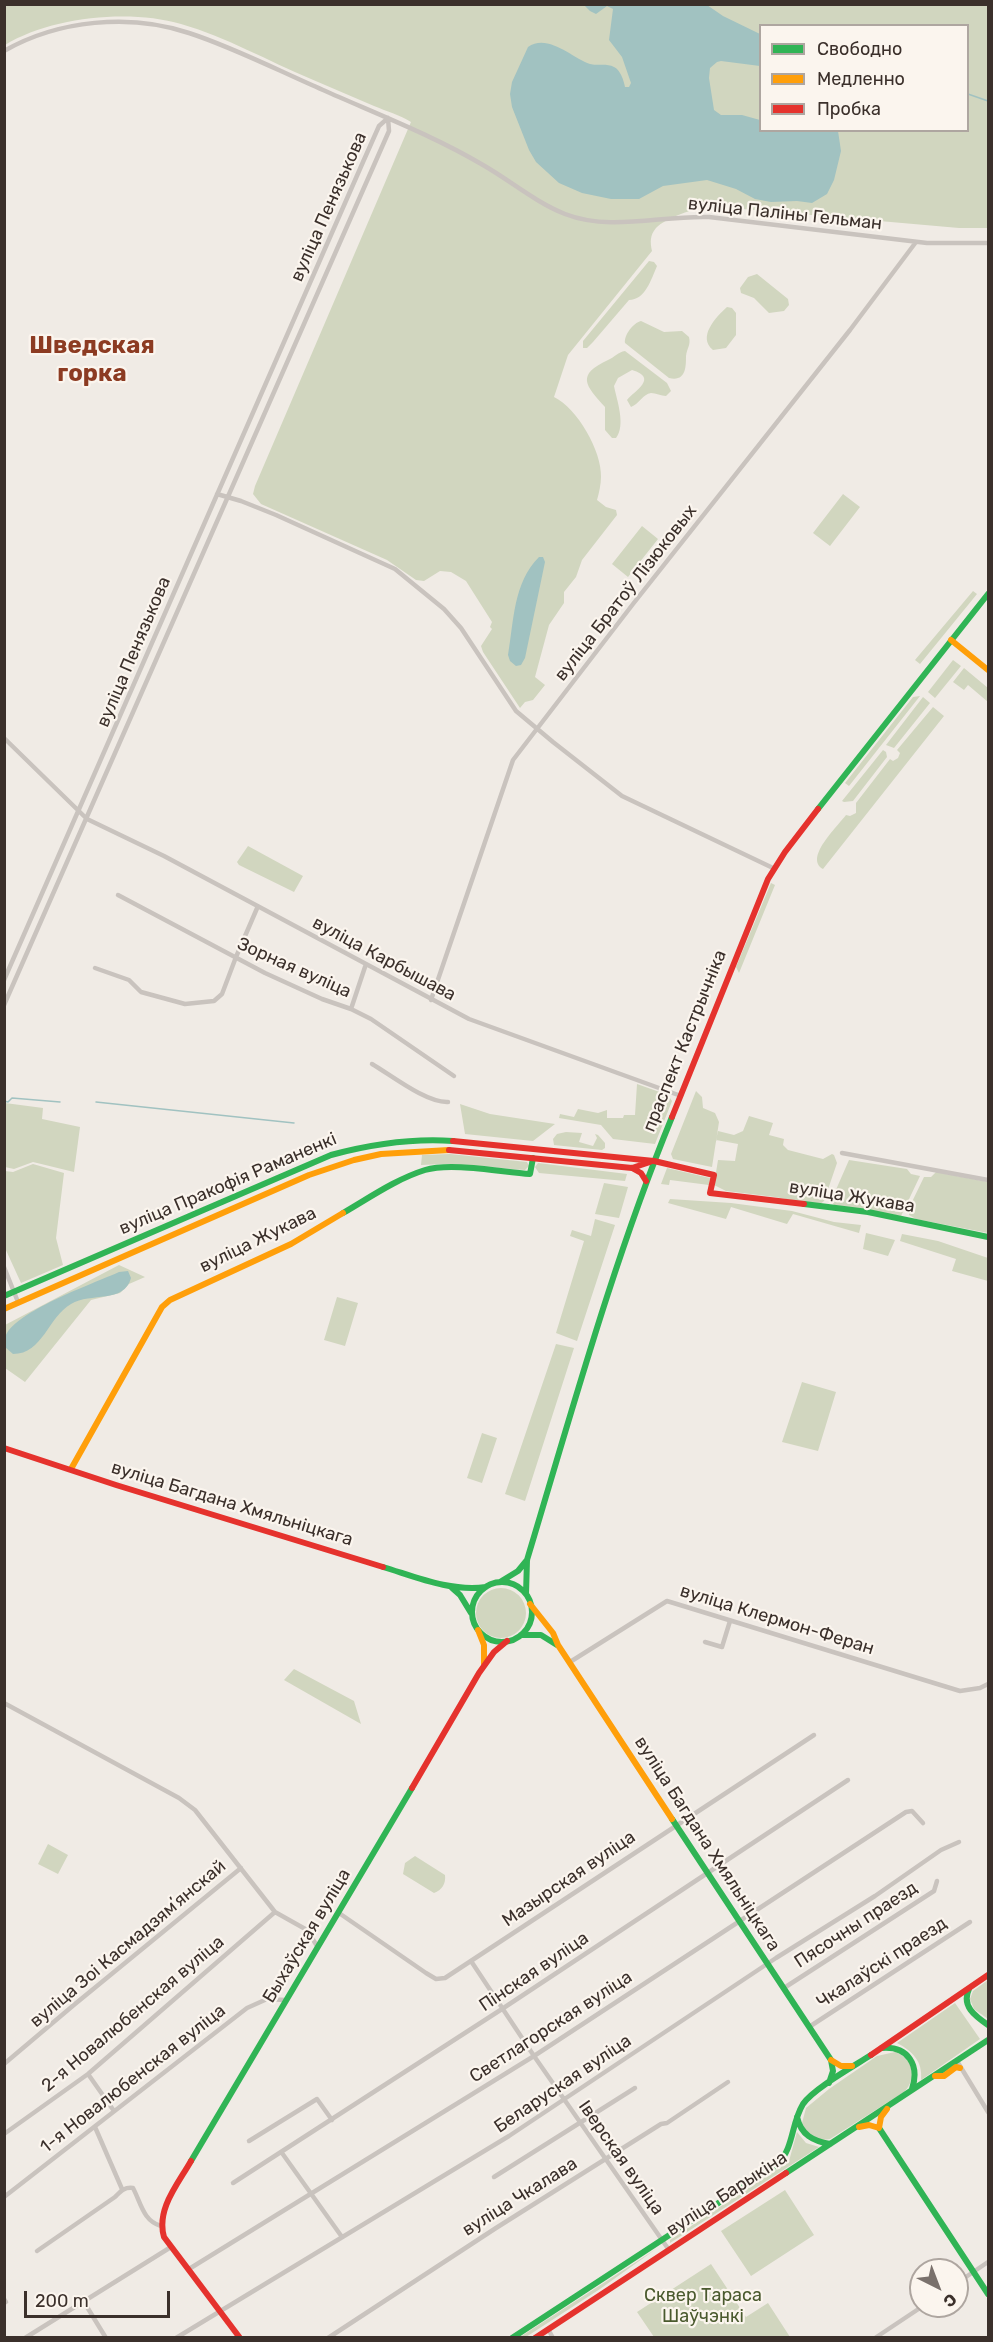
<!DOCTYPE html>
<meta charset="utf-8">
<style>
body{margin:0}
#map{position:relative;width:993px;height:2342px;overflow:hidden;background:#f0ebe5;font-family:Rubik,sans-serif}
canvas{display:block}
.frame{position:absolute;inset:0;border:6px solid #3b302b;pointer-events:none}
.legend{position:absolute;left:759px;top:24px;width:210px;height:108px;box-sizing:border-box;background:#fbf5ee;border:2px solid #aea6a0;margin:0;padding:8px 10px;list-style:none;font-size:18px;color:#3b302b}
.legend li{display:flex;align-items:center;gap:12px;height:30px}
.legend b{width:30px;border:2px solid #aea6a0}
.north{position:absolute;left:909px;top:2258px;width:60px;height:60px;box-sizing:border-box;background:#fbf5ee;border:2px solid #aea6a0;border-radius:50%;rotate:138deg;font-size:16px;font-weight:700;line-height:24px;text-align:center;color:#3b302b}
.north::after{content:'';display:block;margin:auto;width:21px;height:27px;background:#7a716c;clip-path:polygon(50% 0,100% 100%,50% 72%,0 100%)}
.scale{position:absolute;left:24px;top:2291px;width:146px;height:27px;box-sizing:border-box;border:3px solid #3b302b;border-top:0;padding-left:8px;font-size:18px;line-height:21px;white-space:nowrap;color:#3b302b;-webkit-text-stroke:4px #fbf5ee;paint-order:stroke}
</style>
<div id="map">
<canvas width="993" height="2342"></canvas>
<div class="frame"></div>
<ul class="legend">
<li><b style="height:8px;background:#30b455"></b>Свободно</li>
<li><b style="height:8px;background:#ff9f0a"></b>Медленно</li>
<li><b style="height:8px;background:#e5322d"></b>Пробка</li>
</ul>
<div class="north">С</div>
<div class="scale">200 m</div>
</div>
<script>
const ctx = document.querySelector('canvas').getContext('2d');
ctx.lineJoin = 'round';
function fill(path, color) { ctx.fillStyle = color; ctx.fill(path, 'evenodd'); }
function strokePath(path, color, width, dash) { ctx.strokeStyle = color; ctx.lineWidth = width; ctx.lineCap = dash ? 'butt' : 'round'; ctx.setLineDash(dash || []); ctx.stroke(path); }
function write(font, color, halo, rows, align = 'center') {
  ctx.font = font + ' Rubik,sans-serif'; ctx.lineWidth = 4.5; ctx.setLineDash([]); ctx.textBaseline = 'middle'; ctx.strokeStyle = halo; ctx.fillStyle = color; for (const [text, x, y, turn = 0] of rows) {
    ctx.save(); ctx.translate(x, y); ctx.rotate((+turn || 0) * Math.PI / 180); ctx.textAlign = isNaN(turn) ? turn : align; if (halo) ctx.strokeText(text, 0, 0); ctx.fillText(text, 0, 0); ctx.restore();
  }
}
fill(new Path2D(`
 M4 5H988V228H959L709 206C696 208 665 218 656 228 650 235 650 242 652 251L568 355 554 397C577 408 602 451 601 477 601 484 599 493 597 500L606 507 616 510 617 515 582 560 576 577 564 592V603L549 625 535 677 545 685 533 700 525 702 520 708 483 652 481 646 492 629 490 627 492 622 466 581 451 572 440 571 424 581 416 580 387 560 261 504 253 494 255 486 411 122C400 115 386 111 374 106 353 97 332 88 311 79 268 61 226 37 181 24 129 9 51 17 5 45ZM760 26H968V130H760Z
 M649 261 654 262 657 266C651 280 645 300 629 300L593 342 587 348H583V341Z
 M757 274 788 299 789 305 784 311 769 313 754 298 741 293 740 288 748 277Z
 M727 307 732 308 736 313V335L726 348 713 350C697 337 716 317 727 307Z
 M641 321 664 332 682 331 689 337C691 345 687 348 686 356 686 367 686 382 669 378L625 343C624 335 633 323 641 321Z
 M625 351 667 383 671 391 666 396C661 396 656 393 651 393 643 394 639 404 631 407L627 400C634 391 659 378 632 370L618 378 614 386C617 401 626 425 616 438H612L605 430V407C585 385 576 375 608 360 615 357 618 352 625 351Z
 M843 494 860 507 830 546 813 533Z
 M642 526 658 539 628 577 612 564Z
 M973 591 977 594 920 664 915 660Z
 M953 660 961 666 935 698 928 692Z
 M964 668 988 688V702L968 685 964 690 953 682Z
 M920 696 849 786 845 783 913 697Z
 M923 697 930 703 894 748 886 745Z
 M933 707 944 716 823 869C804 858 837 827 846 815L850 816 856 813V803L890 759 893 761 898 758 900 753 897 750Z
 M883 750 886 752 887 757 853 801 844 802 842 801Z
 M248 846 303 876 294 892 239 865 237 862Z
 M771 883 775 885 739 973 736 967Z
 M637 1084 668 1095 672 1101 655 1144 613 1139 601 1125 559 1118 560 1114 574 1117 578 1109 598 1113 607 1110V1118H623L624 1115H635Z
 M696 1091 702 1097 703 1108 715 1113 719 1122 712 1167 673 1159 671 1154Z
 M5 1103 43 1108 42 1119 80 1127 74 1172 33 1162 14 1169 5 1167Z
 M460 1104 490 1114 555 1124 533 1141 465 1134Z
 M749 1116 773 1123 769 1135 784 1139 783 1145 788 1150 823 1159 832 1154 834 1155 837 1163 824 1201 819 1205 775 1197 726 1191 714 1185 718 1160 735 1161 738 1144 716 1140 718 1131 734 1135 743 1131Z
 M566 1132 582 1133 579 1142 593 1146 597 1138 595 1134 598 1135 605 1143V1148L602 1150 554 1145 553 1139 557 1134Z
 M450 1154 527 1162 529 1166 525 1170 445 1164 421 1165 422 1155Z
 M849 1160 907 1169 911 1174 920 1176 901 1216 834 1205 831 1201Z
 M538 1163 627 1174 625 1181 539 1173 535 1167Z
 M33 1164 64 1173 56 1238 63 1265 21 1283 5 1248V1171L13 1172Z
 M667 1168 710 1178 709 1185 670 1180 669 1185 661 1184Z
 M936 1172 988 1182V1233L916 1219 909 1215V1208L924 1177H931Z
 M604 1183 628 1187 619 1218 595 1214Z
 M670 1199 731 1203 792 1211 834 1222 861 1225 859 1233 793 1214 787 1224 731 1207 726 1219 668 1203Z
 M595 1219 615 1225 577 1341 556 1333 584 1241 570 1236 572 1230 591 1236Z
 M866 1233 895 1240 888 1256 863 1249Z
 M902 1234 938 1241 988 1258V1281L952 1271 956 1259 900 1241Z
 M119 1265 145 1277 129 1284 120 1293 91 1300 25 1382 5 1368V1325Z
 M337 1297 358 1303 345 1346 324 1340Z
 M556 1344 574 1348 525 1501 505 1494Z
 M802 1382 836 1392 818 1451 782 1442Z
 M482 1433 497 1438 482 1483 467 1478Z
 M476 1613a25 25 0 1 1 50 0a25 25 0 1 1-50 0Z
 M294 1669 354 1701 361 1724 284 1680Z
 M48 1844 68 1855 58 1874 38 1864Z
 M415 1856 445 1875C446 1884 442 1890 434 1893L403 1874 405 1863Z
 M988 1980V2019L974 2009 970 1999 973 1991Z
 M955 2003 980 2039 921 2080C923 2061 912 2051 897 2043Z
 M895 2052C914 2058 917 2079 904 2092L830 2139C816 2142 808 2135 802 2123L806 2108 829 2089 877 2056Z
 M797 2132 806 2143 819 2147 670 2243V2240L789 2161Z
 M785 2190 814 2235 751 2276 721 2231Z
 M656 2249 600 2289 526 2337H520Z
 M711 2264 746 2317 768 2303 790 2337H654L637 2312Z`), '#d1d6bf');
fill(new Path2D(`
 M584 5H707L723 16 760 34V66L721 61 717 62 710 68 709 78 714 110 721 115H742L760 120V130L838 131 841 151 834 180 827 194 812 203 797 201 771 202 755 199 736 189 707 180 663 186 639 199H611L582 193 559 183 536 162 529 150 512 107 510 94 512 82 528 47C548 33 572 58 590 64 598 66 607 63 614 67 620 69 624 81 625 87H629L631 83 622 57 609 40 613 9 607 6 596 14 590 11Z
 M539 557H543L545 562 525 658 521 665 516 666 510 661 508 655C514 621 513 583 539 557Z
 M128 1271 131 1278C124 1304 91 1292 71 1304 48 1317 43 1354 13 1354L5 1347C4 1341 4 1338 7 1333 22 1309 92 1284 119 1272Z`), '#a1c2c1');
strokePath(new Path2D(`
 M968 94 988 101
 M4 1101 8 1102 12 1098 60 1102
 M96 1102 294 1123`), '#a1c2c1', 1.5);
strokePath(new Path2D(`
 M4 51C58 20 130 13 189 33 235 48 279 71 323 90 377 114 432 135 483 165 511 181 535 202 565 214 611 232 662 215 709 217L927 243H988
 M217 494 241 501 276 515 395 569 444 609 461 628 516 711 553 742 622 796 773 868
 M4 738 87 819 164 856 469 1019 681 1096
 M118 895 265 973 322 999 351 1009 371 1019 454 1076
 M95 968 129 980 141 992 185 1004 214 1001 222 994 236 957 258 906
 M4 980 363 162 379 126 388 118
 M431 1000 513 760 633 604 850 330 916 242
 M4 1005 389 131 388 118
 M351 1009 366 964
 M372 1064C391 1075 426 1103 448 1102
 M842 1153 988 1180
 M4 1267 18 1302
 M705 1642 722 1647 730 1621
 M570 1662 667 1601 960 1691 980 1688 988 1684
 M4 1703 179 1798 195 1810 275 1912 307 1930 317 1946
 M339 1913 426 1973 436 1979 445 1978 814 1735
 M471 1961 534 2056 669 2250
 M784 1988 934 1891 937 1881
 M809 2027 970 1922
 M957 2061 988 2112
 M4 2064 75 2004 241 1868
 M88 2074 114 2111
 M95 2127 122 2189
 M4 2134 88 2074 275 1912
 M249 2141 317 2099 332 2120
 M282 2153 342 2237
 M494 2177 635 2088
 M233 2183 502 2009 848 1780
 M4 2197 247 2008 267 1999 285 2000
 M37 2251 115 2197C121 2191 124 2187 133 2188 141 2203 143 2221 161 2226
 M189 2269 534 2056 906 1812 912 1811 923 1823
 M957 2283 988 2262
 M4 2299 6 2302
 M84 2302 106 2338
 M548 2329 553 2338
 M25 2338 171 2247
 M176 2338 509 2136 776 1958 875 1896 941 1850 959 1842
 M328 2338 496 2228 661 2124 667 2123 728 2082
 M875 2338 923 2306`), '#c9c3be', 4.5);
strokePath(new Path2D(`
 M818 809 988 594
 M804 1204 868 1212 988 1237
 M343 1213C369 1198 396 1179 425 1170 451 1162 501 1172 530 1174L533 1158
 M4 1296 331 1155C372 1144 411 1138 453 1141
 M383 1567C416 1577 451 1592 486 1587
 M500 1582 518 1571 527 1560
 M472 1612a30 30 0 1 1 60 0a30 30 0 1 1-60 0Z
 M451 1587 460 1595 471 1613
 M526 1594 527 1560C572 1411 613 1261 672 1117
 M521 1635H541L557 1645
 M672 1819 831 2060 833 2071 829 2083
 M969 1989C961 2006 975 2016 988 2025
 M882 2048C908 2046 920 2065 912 2089
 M797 2117C801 2135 813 2141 830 2144
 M879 2128 988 2294
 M191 2161 412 1788
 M786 2173 988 2040
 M512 2338 778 2164C794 2147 791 2124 803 2104 813 2089 854 2066 871 2055`), '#30b455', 6);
strokePath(new Path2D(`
 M951 640 988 670
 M4 1309 309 1175 354 1160 381 1154 449 1150
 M71 1469 162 1307 170 1300 291 1244 343 1213
 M530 1604 553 1633 558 1645 672 1819
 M478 1630 484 1645V1664
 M831 2060 841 2066H852
 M935 2076H944L956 2067 960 2068
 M859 2127 869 2125 879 2128
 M879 2128 881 2117 887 2109`), '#ff9f0a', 6);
strokePath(new Path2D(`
 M672 1117 768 879 785 852 818 809
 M453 1141 654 1161 714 1175 710 1193 804 1204
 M449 1150 632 1168 650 1162
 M632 1168 641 1173 646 1181
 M4 1448 116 1485 383 1567
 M412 1788 479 1673 494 1652 507 1641
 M871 2055 988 1975
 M191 2161C178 2184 156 2209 164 2237L240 2338
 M535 2338 786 2173`), '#e5322d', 6);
write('18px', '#3b302b', '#fbf5ee', [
 ["вуліца Пенязькова",329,207,-66],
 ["вуліца Паліны Гельман",785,214,6],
 ["вуліца Братоў Лізюковых",626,593,-52],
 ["вуліца Пенязькова",134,652,-67],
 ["вуліца Карбышава",384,959,28],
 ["Зорная вуліца",294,968,24],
 ["праспект Кастрычніка",685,1041,-68],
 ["вуліца Пракофія Раманенкі",228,1184,-23],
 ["вуліца Жукава",852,1197,9],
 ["вуліца Жукава",258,1240,-26],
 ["вуліца Багдана Хмяльніцкага",232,1504,17],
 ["вуліца Клермон-Феран",777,1620,17],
 ["вуліца Багдана Хмяльніцкага",707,1844,57],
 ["Мазырская вуліца",569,1879,-34],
 ["Пясочны праезд",856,1925,-33],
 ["Быхаўская вуліца",307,1936,-59],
 ["вуліца Зоі Касмадзямʼянскай",128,1944,-40],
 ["Чкалаўскі праезд",882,1963,-33],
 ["Пінская вуліца",534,1972,-34],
 ["2-я Новалюбенская вуліца",133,2014,-40],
 ["Светлагорская вуліца",551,2027,-33],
 ["1-я Новалюбенская вуліца",133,2079,-38],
 ["Беларуская вуліца",563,2084,-34],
 ["Іверская вуліца",621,2158,55],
 ["вуліца Барыкіна",727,2194,-33],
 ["вуліца Чкалава",520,2197,-32]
]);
write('18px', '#4a5a2e', '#fbf5ee', [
 ["Сквер Тараса",703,2296],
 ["Шаўчэнкі",703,2317]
]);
write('bold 24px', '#8c3b22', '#fbf5ee', [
 ["Шведская",92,346],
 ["горка",92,374]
]);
</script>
